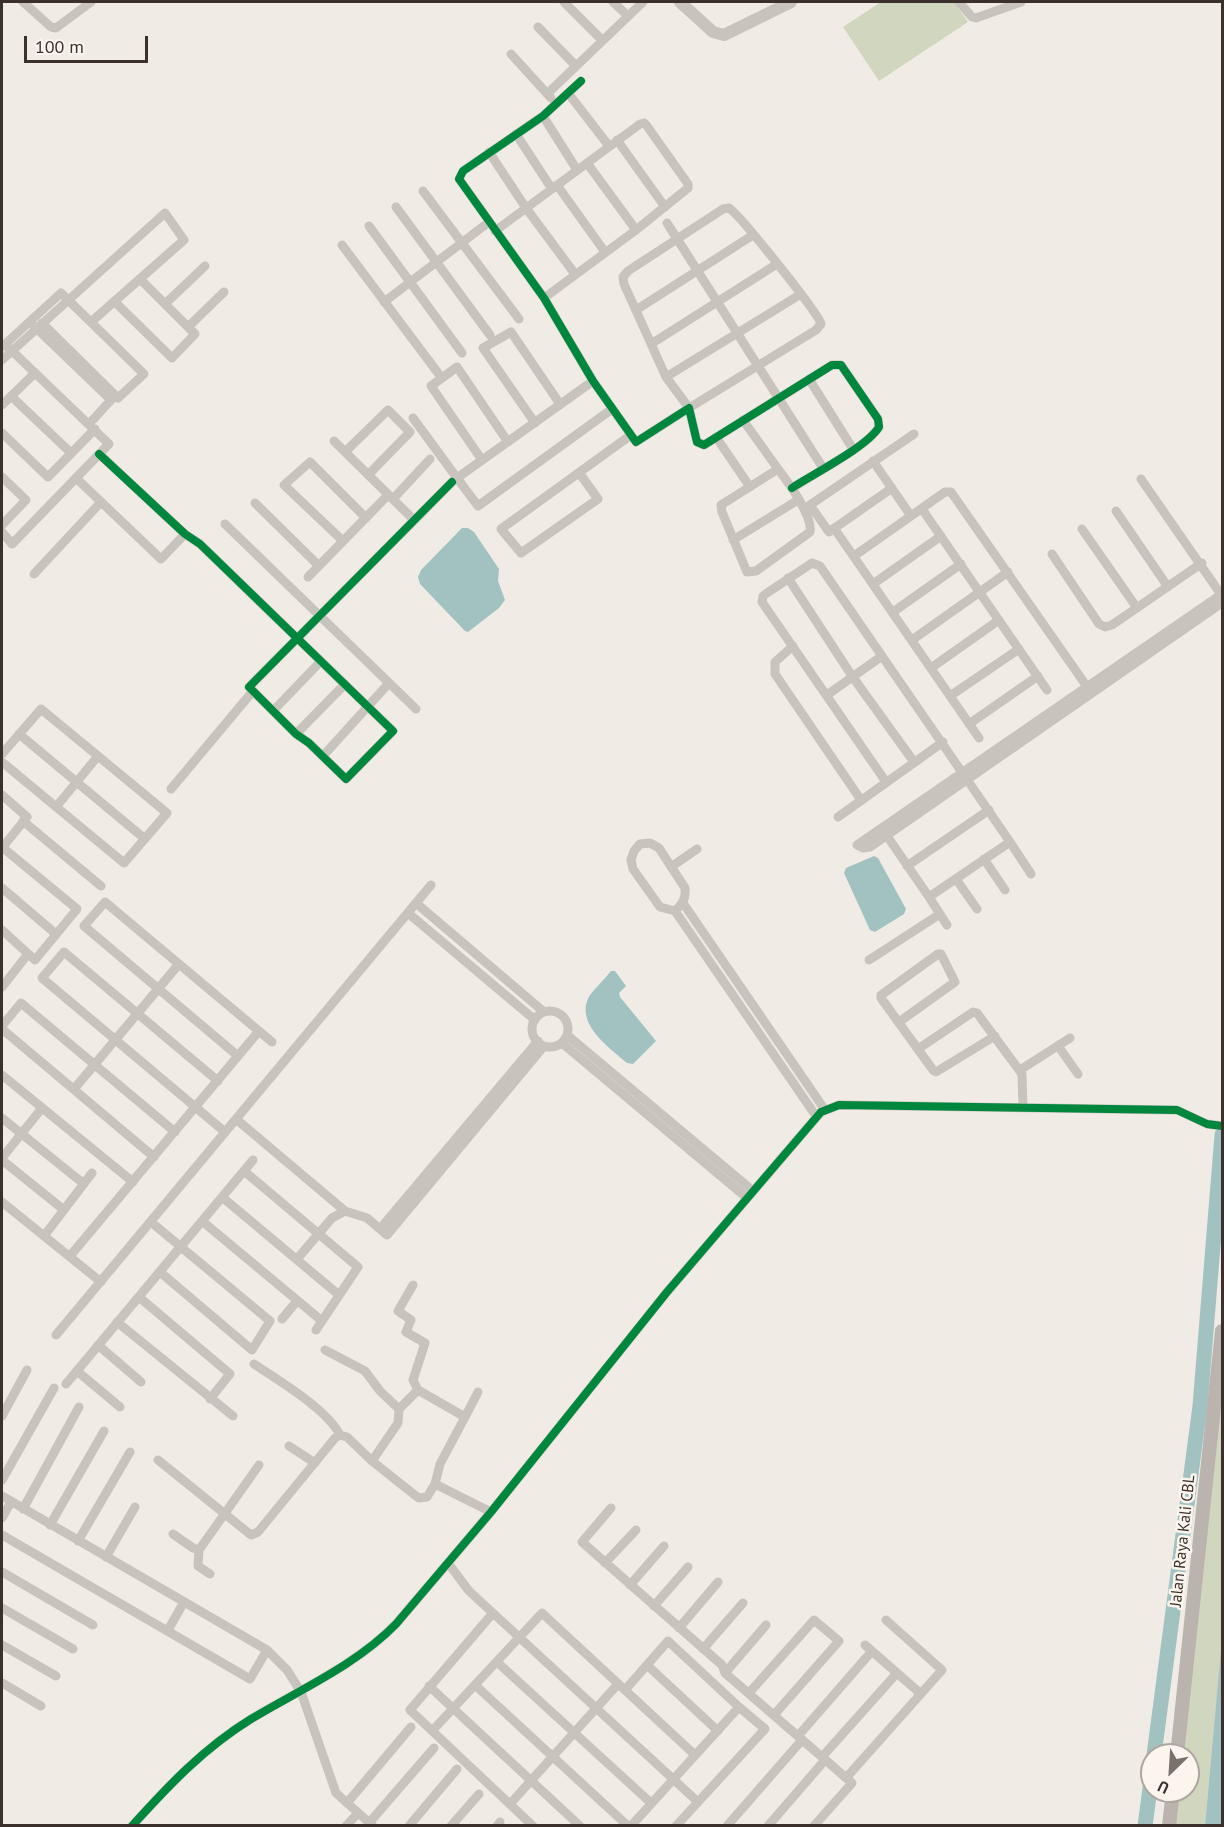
<!DOCTYPE html>
<style>
body{margin:0}
#map{position:relative;width:1224px;height:1827px;overflow:hidden;background:#f0ebe5;font-family:"PT Sans",sans-serif}
canvas{display:block}
.frame{position:absolute;inset:0;border:3px solid #3b302b;pointer-events:none}
.north{position:absolute;left:1140px;top:1743px;width:60px;height:60px;box-sizing:border-box;background:#fbf5ee;border:2px solid #aea6a0;border-radius:50%;rotate:205deg;font-size:16px;font-weight:700;line-height:24px;text-align:center;color:#3b302b}
.north::after{content:'';display:block;margin:auto;width:21px;height:27px;background:#7a716c;clip-path:polygon(50% 0,100% 100%,50% 72%,0 100%)}
.scale{position:absolute;left:24px;top:36px;width:124px;height:27px;box-sizing:border-box;border:3px solid #3b302b;border-top:0;padding-left:8px;font-size:18px;line-height:21px;white-space:nowrap;color:#3b302b;-webkit-text-stroke:4px #fbf5ee;paint-order:stroke}
</style>
<div id="map">
<canvas width="1224" height="1827"></canvas>
<div class="frame"></div>
<div class="north">U</div>
<div class="scale">100 m</div>
</div>
<script>
const ctx = document.querySelector('canvas').getContext('2d');
ctx.lineJoin = 'round';
function fill(path, color) { ctx.fillStyle = color; ctx.fill(path, 'evenodd'); }
function strokePath(path, color, width, dash) { ctx.strokeStyle = color; ctx.lineWidth = width; ctx.lineCap = dash ? 'butt' : 'round'; ctx.setLineDash(dash || []); ctx.stroke(path); }
function write(font, color, halo, rows, align = 'center') {
  ctx.font = font + ' "PT Sans",sans-serif'; ctx.lineWidth = 5; ctx.setLineDash([]); ctx.textBaseline = 'middle'; ctx.strokeStyle = halo; ctx.fillStyle = color; for (const [text, x, y, turn = 0] of rows) {
    ctx.save(); ctx.translate(x, y); ctx.rotate((+turn || 0) * Math.PI / 180); ctx.textAlign = isNaN(turn) ? turn : align; if (halo) ctx.strokeText(text, 0, 0); ctx.fillText(text, 0, 0); ctx.restore();
  }
}
fill(new Path2D(`
 M881 2H954L968 22 879 81 843 27Z
 M1222 1332V1640L1205 1825 1169 1826 1173 1791H1188V1755H1176Z`), '#d1d6bf');
fill(new Path2D(`
 M462 528H468L474 532 499 569 498 581 505 600 499 608 468 632 465 631 420 584 418 577 421 570Z
 M874 856 878 858 906 909 904 914 875 932 870 930 844 873 846 868Z
 M611 971H615L626 986 619 993 620 997 656 1041 633 1064 627 1063C610 1048 573 1023 590 995 596 987 605 979 611 971Z
 M1222 1638V1825H1205Z`), '#a1c2c1');
strokePath(new Path2D(`
 M1154 1755 1200 1406 1222 1135
 M1145 1826 1152 1773`), '#a1c2c1', 15);
strokePath(new Path2D(`
 M23 2 51 27 56 28 91 2
 M564 2 602 40
 M613 2 628 16
 M959 2 972 17 976 18 1021 2
 M538 27 576 66
 M511 54 551 98
 M581 81 543 116 463 171 459 179 544 298 593 381 636 442 689 408 697 442 704 445 832 365H841L878 419 879 427C867 447 813 474 792 488
 M568 93 609 146
 M547 94 643 2
 M543 116 577 170
 M516 134 552 189
 M617 140 665 207
 M489 152 526 208 575 274
 M587 163 636 230
 M557 185 605 252
 M423 191 519 319
 M396 207 490 335
 M729 208C740 215 819 314 821 324L816 330 689 408 666 377 624 284 623 277 628 271 723 209Z
 M667 223 823 468
 M369 226 462 353
 M495 231 640 124 644 123 647 126 688 184V188L636 230 544 298
 M342 245 438 373
 M115 302 172 358 195 334 140 279
 M384 302 489 222
 M165 304 205 266
 M636 310 753 235
 M33 325 111 400 89 424
 M188 327 224 292
 M651 344 777 264
 M2 347 61 293 144 374 118 398 42 323
 M2 360 165 213 184 240 91 322
 M666 377 801 294
 M809 379 853 449
 M593 381 457 478 478 506 612 409
 M11 396 71 453
 M2 405 35 373
 M413 418 457 478
 M743 420 778 469
 M535 423 483 348 511 332 560 404
 M2 433 48 477 95 429
 M716 437 750 487
 M334 441 414 520
 M345 452 388 410 410 432 368 475
 M99 454 185 534 200 544C264 606 329 669 393 731L346 779 309 743 296 734 249 687 452 482
 M482 460 431 386 457 367 508 442
 M873 461 911 516
 M778 469C788 482 813 516 810 532L756 571 747 572 722 512 721 505Z
 M580 474 598 499 521 553 501 529 631 435
 M2 477 26 500 2 525
 M76 478 161 559 185 534
 M1141 479 1222 596
 M892 488 829 532 810 505 914 434
 M393 499 430 459
 M255 503 319 566
 M922 509 1047 690
 M1116 511 1168 587
 M225 524 416 709
 M834 528 979 738
 M1082 529 1137 608
 M2 532 12 544 109 444 9 348
 M733 540 798 500
 M343 541 284 485 310 462 366 518
 M1052 554 1099 624 1105 627 1112 625 1202 563
 M854 556 945 492H951L1090 691
 M34 574 101 502
 M308 577 388 495
 M788 578 852 676 914 762
 M873 584 941 536
 M893 612 961 564
 M912 640 1008 572
 M793 646 775 662V674L861 800
 M931 668 999 620
 M827 695 882 656
 M950 696 1019 649
 M273 711 321 661
 M969 724 1038 676
 M19 734 145 839
 M296 734 345 684
 M2 754 41 709 167 813 124 863 2 762
 M323 756 389 683
 M886 782 762 602 763 596 767 593 812 563 820 566 1010 842 929 897 887 836
 M171 789 253 691
 M2 795 27 817 2 848
 M56 807 98 756
 M838 817 943 742
 M23 821 101 886
 M1010 842 1031 874
 M650 843 659 848 685 888C686 899 683 903 675 911L660 907 633 869 631 860 634 851 640 844Z
 M857 845 1222 594
 M857 845 863 848 870 847 1222 603
 M984 859 1005 890
 M907 866 989 810
 M671 867 697 849
 M956 879 977 909
 M2 888 56 934
 M929 897 947 925
 M416 903 544 1012
 M683 903 825 1110
 M675 911 816 1116
 M408 913 535 1020
 M2 930 35 960 77 909 2 847
 M869 960 940 914
 M2 987 28 954
 M532 1029a18 18 0 1 1 36 0a18 18 0 1 1-36 0Z
 M899 1022 955 982 941 954H938L884 993 881 995V998L933 1070 936 1072 995 1036
 M2 1026 21 1003 175 1132
 M2 1029 154 1157
 M567 1035 753 1191
 M562 1043 747 1198
 M1058 1046 1078 1074
 M918 1049 973 1012 977 1013 1022 1074 1023 1107
 M238 1056 84 926 105 902 272 1042
 M1020 1070 1070 1038
 M2 1075 133 1182
 M218 1081 64 952 42 978 225 1132
 M74 1089 179 964
 M2 1118 84 1184
 M236 1119 345 1211
 M2 1158 42 1108
 M2 1160 64 1210
 M244 1171 358 1267 316 1330
 M222 1197 339 1295
 M2 1202 101 1282
 M202 1221 322 1321
 M151 1222 270 1321 252 1350 160 1272
 M380 1229 538 1041
 M44 1236 92 1173
 M70 1256 259 1031
 M297 1259 332 1218 345 1211 367 1218 387 1235 544 1046
 M139 1297 230 1374 210 1399
 M282 1319 297 1301
 M117 1322 233 1416
 M56 1335 431 885
 M98 1345 141 1382
 M325 1350 365 1371 380 1391 399 1409
 M254 1364C279 1381 327 1409 340 1435
 M77 1371 120 1407
 M66 1384 253 1160
 M418 1390 465 1417 440 1464 435 1484
 M2 1416 27 1370
 M465 1417 478 1392
 M289 1446 315 1463
 M158 1460 251 1535 258 1532 335 1438 340 1435 347 1437 372 1461 416 1496 419 1498 427 1497 435 1484 491 1512
 M372 1461 398 1423 399 1409 418 1390 413 1380 425 1343 406 1332 411 1320 398 1311 413 1285
 M2 1480 54 1388
 M2 1496 267 1650 287 1670 301 1692 336 1793 373 1826
 M611 1508 582 1542 722 1665 725 1673 852 1783 814 1826
 M23 1509 79 1407
 M2 1518 11 1502
 M50 1525 104 1431
 M173 1534 193 1548 199 1550 259 1465
 M2 1535 250 1679 267 1650
 M78 1541 130 1452
 M199 1550 198 1566 210 1574
 M106 1557 135 1507
 M448 1563 469 1591 698 1802
 M605 1563 636 1530
 M2 1572 93 1625
 M630 1585 664 1546
 M654 1606 688 1567
 M2 1608 73 1649
 M493 1613 410 1710 533 1826
 M679 1628 718 1582
 M168 1630 184 1602
 M2 1645 56 1676
 M865 1645 921 1694
 M703 1649 743 1603
 M497 1662 651 1803
 M647 1665 718 1731
 M725 1673 766 1625
 M2 1683 41 1706
 M475 1685 628 1826
 M429 1686 580 1826
 M625 1690 668 1641 739 1707
 M749 1693 814 1620 839 1641 774 1715
 M432 1731 542 1613 695 1755
 M798 1736 872 1651
 M822 1757 897 1673
 M846 1778 942 1670 886 1620
 M347 1803 411 1727
 M510 1804 618 1684
 M369 1823 434 1748
 M132 1826C169 1785 204 1748 251 1719 301 1689 356 1665 396 1624L491 1512 667 1292 821 1112 839 1105 1177 1110 1207 1124 1222 1126
 M346 1826 358 1813
 M409 1826 457 1769
 M451 1826 479 1794
 M497 1826 500 1822
 M631 1826 739 1707 765 1729 676 1826
 M727 1826 802 1740
 M768 1826 825 1760`), '#c9c3be', 9);
strokePath(new Path2D(`
 M680 2 713 32 724 35 791 2`), '#c9c3be', 12);
strokePath(new Path2D(`
 M1177 1755 1222 1331
 M1169 1826 1173 1791`), '#bab3ae', 14);
strokePath(new Path2D(`
 M581 81 543 116 463 171 459 179 544 298 593 381 636 442 689 408 697 442 704 445 832 365H841L878 419 879 427C867 447 813 474 792 488
 M99 454 185 534 200 544C264 606 329 669 393 731L346 779 309 743 296 734 249 687 452 482
 M132 1826C169 1785 204 1748 251 1719 301 1689 356 1665 396 1624L491 1512 667 1292 821 1112 839 1105 1177 1110 1207 1124 1222 1126`), '#00873e', 8);
write('16px', '#3b302b', '#fbf5ee', [
 ["Jalan Raya Kali CBL",1183,1541,-84]
]);
</script>
